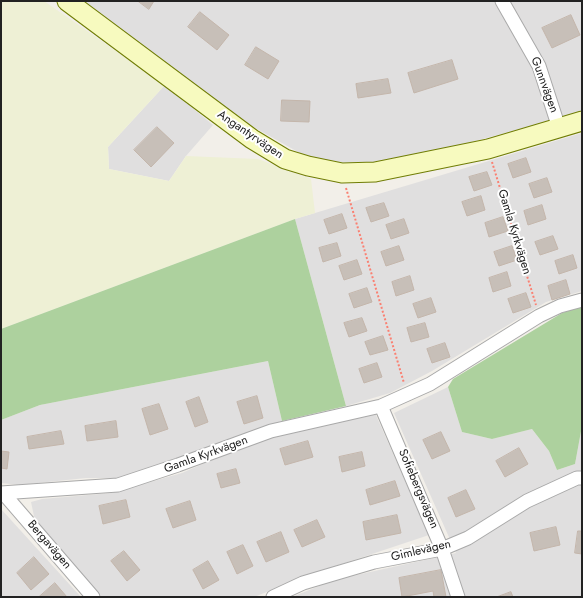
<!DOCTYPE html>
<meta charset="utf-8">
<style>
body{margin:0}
#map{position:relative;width:583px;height:598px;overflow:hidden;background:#f2efe9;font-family:Jost,sans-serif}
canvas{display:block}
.frame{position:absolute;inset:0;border:2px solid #222;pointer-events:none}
</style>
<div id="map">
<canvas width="583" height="598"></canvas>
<div class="frame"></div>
</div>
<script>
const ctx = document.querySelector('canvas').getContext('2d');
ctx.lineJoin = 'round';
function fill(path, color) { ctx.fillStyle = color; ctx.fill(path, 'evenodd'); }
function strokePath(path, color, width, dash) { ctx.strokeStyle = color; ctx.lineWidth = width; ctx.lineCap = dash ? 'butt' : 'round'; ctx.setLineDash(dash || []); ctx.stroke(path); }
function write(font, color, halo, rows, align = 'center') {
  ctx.font = font + ' Jost,sans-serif'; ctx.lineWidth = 4; ctx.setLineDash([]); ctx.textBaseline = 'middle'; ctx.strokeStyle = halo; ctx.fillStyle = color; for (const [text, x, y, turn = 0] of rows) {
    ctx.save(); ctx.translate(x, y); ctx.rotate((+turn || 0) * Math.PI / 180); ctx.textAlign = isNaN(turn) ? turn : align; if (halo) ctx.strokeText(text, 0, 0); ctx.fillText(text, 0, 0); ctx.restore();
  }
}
fill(new Path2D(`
 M79 1H582V112L457 146 375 166 314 161 225 111Z
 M165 85 213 125 186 156 169 181 109 169 108 147Z
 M582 133V291L546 302 432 371 390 393 346 406 295 219Z
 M268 361 282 421 207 447 155 468 118 478H86L19 485 1 483V420L40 405Z
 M448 387 462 432 492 439 532 429 549 451 557 470 575 464 582 426V597H292L334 580 456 553 394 413Z
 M375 413 429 535 315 573 254 597H100L35 521 31 502 42 499 111 493 182 473 271 434Z
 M1 509 81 597H1Z`), '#e0dfdf');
fill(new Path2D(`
 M1 1H44L165 85 108 147 109 169 169 181 186 156 258 159 311 179 315 213 295 219 1 329Z`), '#eef0d5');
fill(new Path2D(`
 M295 219 346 406 282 421 268 361 40 405 1 420V329Z
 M582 306V426L575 464 557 470 549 451 532 429 492 439 462 432 448 387 453 379 562 313Z`), '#add19e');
const building = new Path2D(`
 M138 1H154L149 9Z
 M200 12 229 35 217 50 188 27Z
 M571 15 580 35 552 48 542 28Z
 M256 47 279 61 268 79 245 65Z
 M452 60 458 79 414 93 408 73Z
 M388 79 391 93 358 98 356 84Z
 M282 100 310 101 309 122 281 121Z
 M157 127 174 143 151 167 134 150Z
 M526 158 531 172 513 178 508 164Z
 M487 172 492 185 474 191 469 177Z
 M547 178 552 192 534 198 529 184Z
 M481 196 485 210 467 216 462 202Z
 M384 203 389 216 371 222 366 208Z
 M542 205 546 219 528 225 524 211Z
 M342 214 347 228 329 234 324 220Z
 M503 217 508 231 489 237 485 223Z
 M404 219 409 233 391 239 386 225Z
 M553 236 558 249 540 255 535 242Z
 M337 243 341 256 323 262 319 248Z
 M399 246 404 260 386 266 381 252Z
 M512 246 517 260 499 266 494 252Z
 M573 255 577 268 559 274 555 261Z
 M357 260 362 274 344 280 339 266Z
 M507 272 511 286 493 292 489 278Z
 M410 276 414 290 396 296 392 282Z
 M566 280 570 294 552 300 548 286Z
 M367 288 372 302 354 308 349 294Z
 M526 293 531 307 513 313 508 299Z
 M431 298 436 312 418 318 413 304Z
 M362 318 367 331 349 337 344 323Z
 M425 323 429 337 411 342 407 328Z
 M383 336 388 350 370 355 365 342Z
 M445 343 450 357 432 363 427 349Z
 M377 363 382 377 364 383 359 369Z
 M257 396 263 418 244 424 237 402Z
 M199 397 208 422 195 427 186 402Z
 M159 404 168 429 150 435 142 409Z
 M116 421 118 437 87 441 85 426Z
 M61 431 64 444 29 449 27 437Z
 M441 432 450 451 432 459 423 440Z
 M308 441 313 457 285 465 280 449Z
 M519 448 528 464 505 477 496 461Z
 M1 451 9 452 7 469 1 468Z
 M362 452 365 466 342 472 339 457Z
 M236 469 240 483 221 488 217 474Z
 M395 481 400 496 370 505 366 490Z
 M466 490 475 509 456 517 448 498Z
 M126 500 130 517 103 524 99 506Z
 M190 501 196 520 173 528 166 509Z
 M397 515 401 533 366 540 363 522Z
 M317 520 325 537 302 547 294 530Z
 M556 527 560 545 534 551 530 533Z
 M578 531H582V554L575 553Z
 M281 532 289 552 266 562 257 542Z
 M243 545 253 566 237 574 227 552Z
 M124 551 140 570 127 581 111 561Z
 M34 557 49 574 31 590 17 573Z
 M208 561 219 580 203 589 193 570Z
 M441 570 446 597H434L433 591 402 597 399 578Z
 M55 583 67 597H39Z
 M511 592 513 597H497Z`);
fill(building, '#c7bfb8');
strokePath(building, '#c4b6ab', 1);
const street = new Path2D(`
 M502 1 539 66 559 128
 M381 406 442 549 458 597
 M1 493 118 485 178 465 271 431 381 406 430 384 539 316 560 306 582 300
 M4 494 93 597
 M273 597 303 583 374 562 442 549 468 538 527 501 577 478H582`);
const secondary = new Path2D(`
 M67 1 252 139 285 159 308 166 342 173 375 172 488 149 582 121`);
strokePath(street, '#a9a9a9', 15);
strokePath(secondary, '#707d05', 21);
strokePath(new Path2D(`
 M492 162 536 305
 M346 188 404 383`), '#fa8072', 2, [2, 2]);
strokePath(street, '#fff', 13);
strokePath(secondary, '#f7fabf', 19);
write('12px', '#222', '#fff', [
 ["Gunnvägen",544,85,70],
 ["Angantyrvägen",250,135,34],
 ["Gamla Kyrkvägen",514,232,73],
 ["Gamla Kyrkvägen",206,455,-20],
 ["Sofiebergsvägen",418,489,67],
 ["Bergavägen",49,545,49],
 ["Gimlevägen",421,551,-13]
]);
</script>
